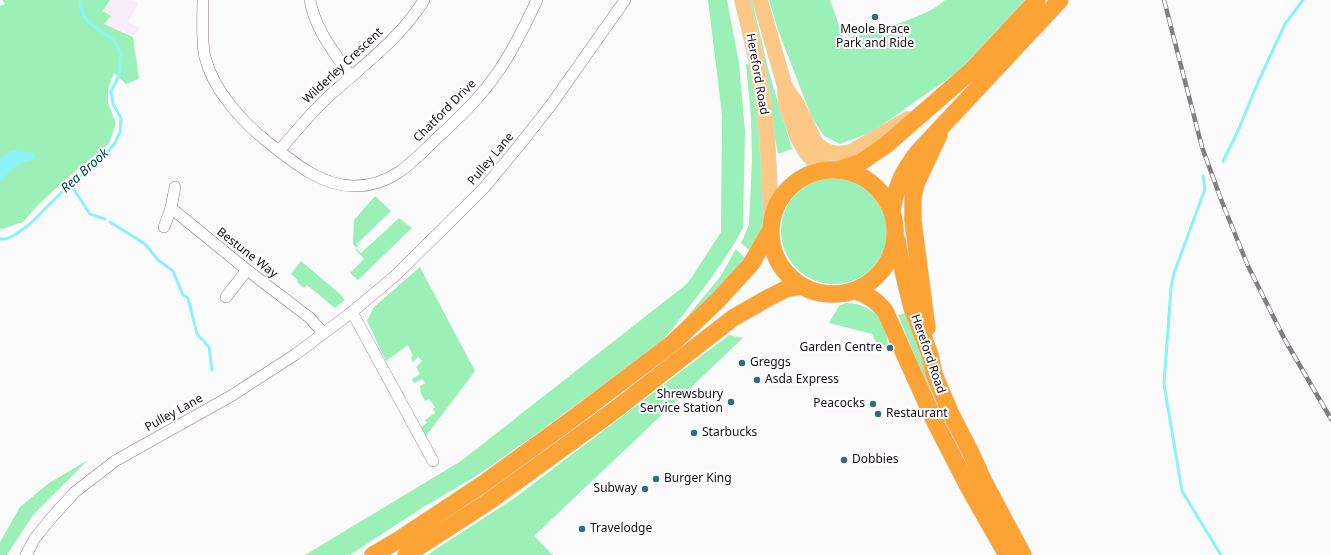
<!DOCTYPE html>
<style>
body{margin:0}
canvas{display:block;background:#fbfbfb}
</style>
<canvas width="1331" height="555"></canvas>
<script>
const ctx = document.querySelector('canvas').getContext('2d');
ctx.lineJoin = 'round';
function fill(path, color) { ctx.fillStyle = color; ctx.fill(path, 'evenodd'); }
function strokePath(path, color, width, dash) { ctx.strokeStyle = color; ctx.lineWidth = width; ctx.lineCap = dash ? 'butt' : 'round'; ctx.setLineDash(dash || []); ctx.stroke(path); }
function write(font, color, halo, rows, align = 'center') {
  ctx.font = font + ' "Noto Sans",sans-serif'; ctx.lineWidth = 4; ctx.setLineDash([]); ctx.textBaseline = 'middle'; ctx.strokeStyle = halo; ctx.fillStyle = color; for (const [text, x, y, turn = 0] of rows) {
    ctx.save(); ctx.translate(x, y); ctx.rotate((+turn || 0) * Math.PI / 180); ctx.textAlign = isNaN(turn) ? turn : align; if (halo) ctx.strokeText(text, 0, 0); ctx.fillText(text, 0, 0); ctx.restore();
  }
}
fill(new Path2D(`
 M110 0H132L138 4 128 22 141 28 133 36 104 24 111 16 103 11Z`), '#faedfb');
fill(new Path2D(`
 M2 0H110L103 11 111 16 104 24 133 37 139 79 126 84 114 73 108 89V103L116 123 109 144 68 177 36 207 23 222 2 229 0 228V6L5 4Z
 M708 0H727L739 63 745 132 743 228 733 246 709 281 673 328 660 343 539 432 476 476 422 508 350 555H305L461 461 688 283 721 232 722 115Z
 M747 0H752L769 72 792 149 778 154 759 50Z
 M769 0H830L844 39C871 31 926 19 945 0H1025L959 71 872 132 840 144 824 136 812 118 778 30Z
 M746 64 750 65 757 111 762 166 764 215 761 231 751 251 741 243 747 230 749 224 752 161 751 117Z
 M781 231a53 53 0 1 1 106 0a53 53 0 1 1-106 0Z
 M375 196 391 211 357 244 358 246 356 248 361 253 399 218 412 228 358 280 350 273 364 259 355 249 356 248 353 244 354 220Z
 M736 249 745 258 702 307 681 324 720 277Z
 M301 261 340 294 345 300 335 308 307 285 304 288 297 282 298 280 291 274Z
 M420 267 475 371 426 436 421 427 427 423 425 420 435 413 433 409 435 407 429 399 425 401 421 394 420 386 425 383 422 379 414 383 412 379 420 374 416 367 422 361 418 357 413 362 411 358 413 356 408 345 386 361 367 321 374 307Z
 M846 303C861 303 876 310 883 324 886 330 887 338 888 345H877L872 334 829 323 839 306Z
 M906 313 927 372 978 481 974 482 929 391 898 315Z
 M729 335 743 338 534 536 553 555H427L516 497Z
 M88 460 33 515 7 555H0V542L20 507 49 483Z`), '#9bf0b7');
fill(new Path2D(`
 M16 150C22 152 28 151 34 154V159C25 162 16 165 9 172 6 175 5 178 0 181V159L10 151Z`), '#8bf2f9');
strokePath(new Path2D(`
 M1223 161 1237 133 1259 80 1285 24 1303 0
 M1203 176 1205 189 1174 273 1171 288 1164 384 1182 491 1221 555
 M70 184 90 214 105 219
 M110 222 145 244 158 260 173 271 183 295 188 298 197 334 209 347 212 370
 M0 239H6L15 235 30 224 70 184 105 155 115 143 120 132 121 118 113 104 111 91 119 76 121 54 115 41 88 22 82 12 80 0`), '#8bf2f9', 3);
const minor = new Path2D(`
 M203 0C203 16 201 42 205 57 213 90 243 123 269 143 293 162 321 186 354 186 369 186 386 181 399 172 412 163 424 151 435 140 459 118 482 96 500 69 515 47 526 23 537 0
 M310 0C315 30 335 53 351 77
 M279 151C295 132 310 114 328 97 362 66 400 39 424 0
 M175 187 171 208 247 270 310 318 323 333
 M164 227 171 208
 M226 297 247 270
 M352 312 433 461
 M26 555 35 538 53 516 75 492 115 461 231 396 296 354 352 312 395 276 483 189 518 147 551 105 625 0`);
const major = new Path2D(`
 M742 0C750 31 758 63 762 95 769 137 769 179 771 220
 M760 0 785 87 786 104 798 138 806 152 813 160 832 170
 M785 87 798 106 815 142 822 149 829 152 839 154 851 152 908 119`);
const highway = new Path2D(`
 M771 232a62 62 0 1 1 124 0a62 62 0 1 1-124 0Z
 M838 170 861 162 886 145 971 71 1037 0
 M892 211C896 186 903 171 918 152L1060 0
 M897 240 903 271 912 308 930 355 934 374 950 412 971 453 983 480 1023 555
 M855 291C868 295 876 300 885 311L936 424 969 488 1007 555
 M927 328 913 221V197L916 184 939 135
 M373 555 400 539 483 484 571 420 674 342 718 300 751 264 770 231
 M406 555 488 502 611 413 733 318 768 298 786 289 801 286`);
strokePath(minor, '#8f7691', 12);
strokePath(major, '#dad8da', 16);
strokePath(highway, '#dad8da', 18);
strokePath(minor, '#fff', 11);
strokePath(major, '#fdc885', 15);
strokePath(highway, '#fba334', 17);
const rail = new Path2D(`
 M1164 0 1202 147 1222 202 1248 266 1285 340 1331 419`);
strokePath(rail, '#837e84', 4.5);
strokePath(rail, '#fff', 3, [9]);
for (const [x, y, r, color] of [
 [875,17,4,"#2f6d83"],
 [890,348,4,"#2f6d83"],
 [742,363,4,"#2f6d83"],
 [757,380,4,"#2f6d83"],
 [731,402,4,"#2f6d83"],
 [873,404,4,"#2f6d83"],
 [878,414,4,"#2f6d83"],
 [694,433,4,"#2f6d83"],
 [844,460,4,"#2f6d83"],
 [656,479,4,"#2f6d83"],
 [645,489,4,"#2f6d83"],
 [582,529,4,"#2f6d83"]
]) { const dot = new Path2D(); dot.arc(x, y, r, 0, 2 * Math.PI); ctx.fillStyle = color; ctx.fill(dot); strokePath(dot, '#fff', 1.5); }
write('12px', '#160d17', '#fff', [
 ["Meole Brace",875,30,"center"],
 ["Park and Ride",875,44,"center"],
 ["Garden Centre",882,348,"right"],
 ["Greggs",750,363],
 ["Asda Express",765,380],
 ["Shrewsbury",723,395,"right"],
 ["Service Station",723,409,"right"],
 ["Peacocks",865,404,"right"],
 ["Restaurant",886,414],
 ["Starbucks",702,433],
 ["Dobbies",852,460],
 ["Burger King",664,479],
 ["Subway",637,489,"right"],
 ["Travelodge",590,529]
], 'left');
write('12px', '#160d17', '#fff', [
 ["Wilderley Crescent",343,66,-43],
 ["Hereford Road",757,74,80],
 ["Chatford Drive",445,111,-45],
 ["Pulley Lane",491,159,-50],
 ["Bestune Way",247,253,38],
 ["Hereford Road",928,354,71],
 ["Pulley Lane",174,413,-29]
]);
write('italic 13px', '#004448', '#fff', [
 ["Rea Brook",85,171,-42]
]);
</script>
